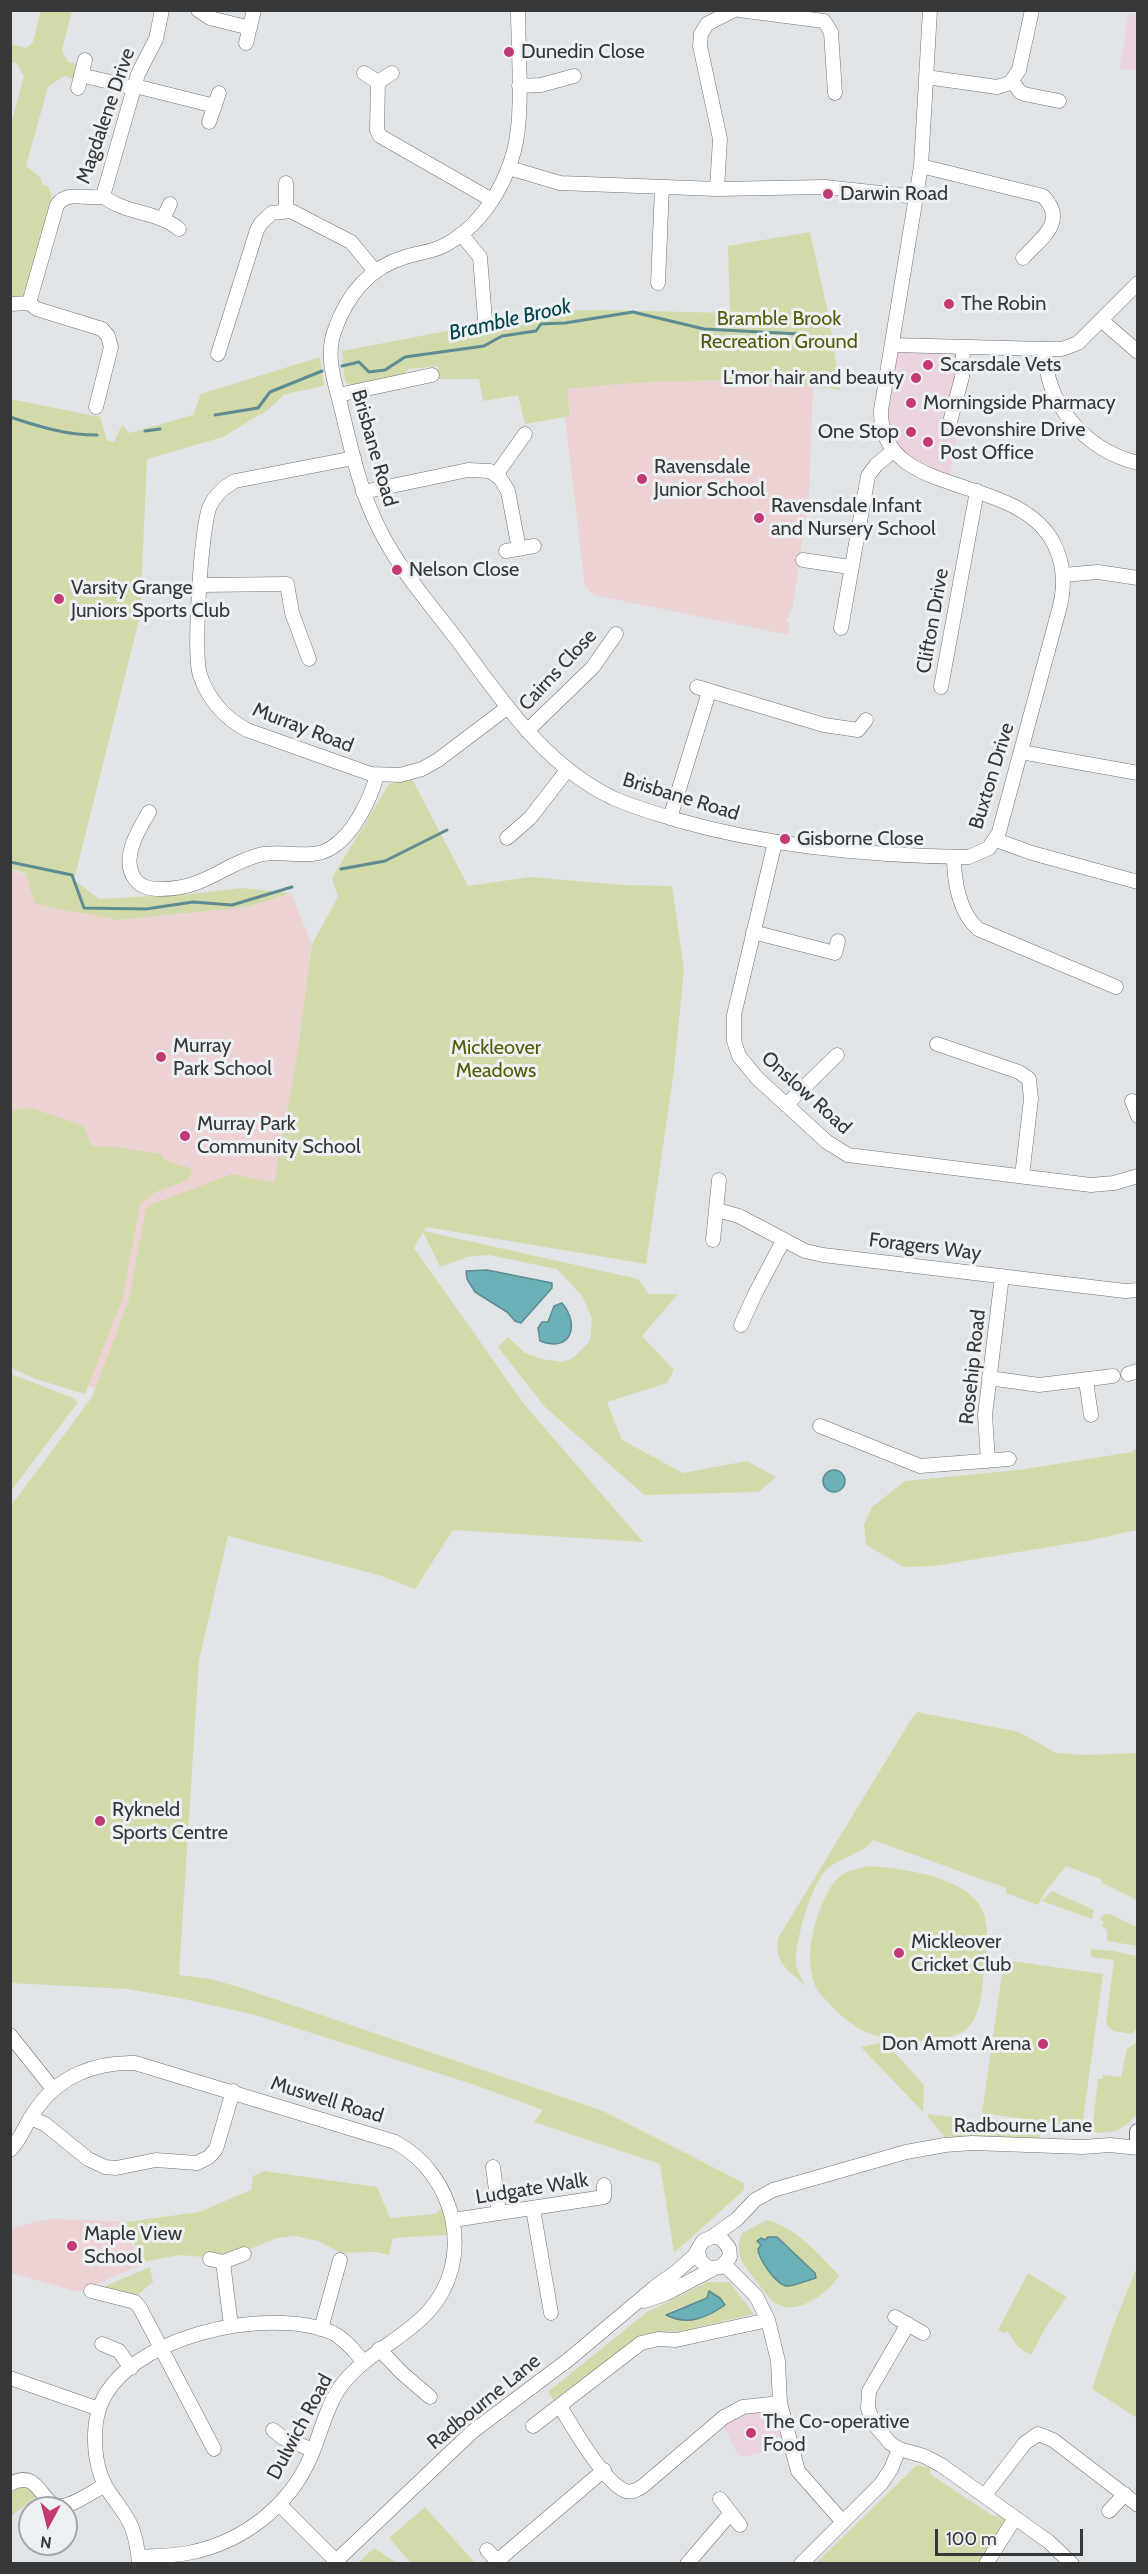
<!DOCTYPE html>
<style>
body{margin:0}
#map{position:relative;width:1148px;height:2574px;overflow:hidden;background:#e1e4e7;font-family:Cabin,sans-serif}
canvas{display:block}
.frame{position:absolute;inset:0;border:12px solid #363738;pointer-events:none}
.north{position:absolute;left:18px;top:2496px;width:60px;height:60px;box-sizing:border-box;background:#eef1f4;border:2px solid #a4a7a9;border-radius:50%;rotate:187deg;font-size:16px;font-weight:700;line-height:24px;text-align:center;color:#363738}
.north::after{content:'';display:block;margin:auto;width:21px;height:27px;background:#c33973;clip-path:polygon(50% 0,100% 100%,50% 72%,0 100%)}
.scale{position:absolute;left:935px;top:2529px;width:148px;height:27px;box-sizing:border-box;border:3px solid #363738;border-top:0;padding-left:8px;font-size:18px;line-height:21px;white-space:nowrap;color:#363738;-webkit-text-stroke:4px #eef1f4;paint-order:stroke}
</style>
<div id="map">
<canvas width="1148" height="2574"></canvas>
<div class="frame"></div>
<div class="north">N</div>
<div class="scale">100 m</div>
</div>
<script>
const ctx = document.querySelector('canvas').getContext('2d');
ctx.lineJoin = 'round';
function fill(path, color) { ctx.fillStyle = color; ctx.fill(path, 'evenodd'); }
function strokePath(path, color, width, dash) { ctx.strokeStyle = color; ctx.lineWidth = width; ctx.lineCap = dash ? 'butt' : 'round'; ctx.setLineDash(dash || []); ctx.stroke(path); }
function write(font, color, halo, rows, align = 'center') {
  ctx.font = font + ' Cabin,sans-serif'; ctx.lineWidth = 6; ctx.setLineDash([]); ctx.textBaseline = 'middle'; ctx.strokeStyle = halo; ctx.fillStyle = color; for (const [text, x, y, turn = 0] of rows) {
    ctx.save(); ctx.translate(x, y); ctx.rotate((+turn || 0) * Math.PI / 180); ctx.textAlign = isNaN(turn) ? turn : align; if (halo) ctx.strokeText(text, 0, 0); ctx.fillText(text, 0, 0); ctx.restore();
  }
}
fill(new Path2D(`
 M1137 14H1138L1137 71 1120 68 1128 15Z
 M896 352H970L950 475 906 456 888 426Z
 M769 2409 776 2414 785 2443 774 2450 748 2456 738 2455 722 2424 738 2414Z`), '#ead2de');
fill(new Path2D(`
 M641 381H714L813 386 809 495 793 606 786 621 790 623 788 635 594 595 585 587 565 417 570 416 567 389Z
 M10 868 118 920 248 907 291 893 312 944 296 1062 274 1184 95 1388 88 1386 85 1394 36 1379 31 1108 11 1110Z
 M50 2219 120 2221 143 2264 78 2292 11 2273 10 2228Z`), '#edd2d3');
fill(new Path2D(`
 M41 11H72L62 50 68 62 77 64 73 79 64 76 48 87 26 166 40 177 43 185 48 186 52 198 25 296 11 299 10 128 24 76 17 64 11 62V44L26 48 33 42Z
 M810 232 830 322 840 390C750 376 658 379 567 389L570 416 525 424 518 395 483 401 479 379H439L438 366 409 369 395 380 353 387 345 381 342 351 468 327 528 322 542 311 605 310 730 313 728 246Z
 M320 357 324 386 285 394 269 409 223 437 147 459 140 616 74 880 99 899 191 894 241 888 291 893 248 907 118 920 35 904 26 874 11 868 10 399 100 417 107 440 114 442 122 425 129 433 193 415 201 394Z
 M412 779 468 886 530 877 622 885 672 886 684 970 674 1070 646 1264 426 1227 424 1231 638 1279 649 1294H678L642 1336 674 1370 667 1383 607 1402 622 1440 683 1473 747 1461 776 1477 759 1492 644 1495 545 1407 498 1347 508 1337 525 1353 542 1359 562 1362 573 1358 590 1341 592 1319 583 1297 557 1269 489 1255 467 1257 440 1267 423 1232 414 1248 524 1404 643 1542 453 1530 415 1589 379 1575 228 1536 199 1660 179 1975 210 1979 239 1987 603 2111 744 2183V2190L674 2253 660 2164 534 2122 543 2110 475 2085 255 2015 180 1998 127 1989 11 1983 10 1507 92 1397 128 1303 146 1209 150 1205 232 1174 274 1183 296 1062 312 944 338 897 332 878 389 784Z
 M31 1108 84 1126 91 1146 116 1147 161 1154 164 1160 193 1169 188 1180 155 1192 140 1204 122 1300 85 1394 36 1379 11 1368V1110Z
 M11 1374 73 1398 78 1402 11 1491Z
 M1137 1448V1530L1091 1540 934 1566 904 1567 866 1545 864 1524 872 1507 905 1481 1019 1470 1132 1452Z
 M917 1712 1019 1732 1056 1753 1085 1755 1137 1753V1900L1102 1883 1101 1879 1066 1866 1045 1892 1038 1905 1006 1893V1888L873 1840C867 1851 840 1858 827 1869 812 1882 794 1944 796 1964 797 1971 802 1979 805 1986 789 1969 774 1965 778 1938L912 1718Z
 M868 1866C901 1868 977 1877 985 1918 990 1938 985 1960 983 1981 981 1997 979 2021 964 2031 951 2039 931 2041 916 2041 880 2042 852 2030 829 2003 825 1999 819 1994 817 1989 806 1969 810 1938 817 1918 822 1904 829 1884 842 1875 848 1870 860 1869 868 1866Z
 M1052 1891 1094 1910 1092 1919 1042 1901Z
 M1104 1914H1110L1137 1927V1946L1107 1941V1930L1102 1926 1104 1922 1100 1920Z
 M1091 1949 1113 1951 1137 1956V2028L1132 2034 1113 2031 1106 2024 1114 1960 1091 1957Z
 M1004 1960 1103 1974 1082 2127 982 2113Z
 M885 2042 924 2085 923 2112 861 2047Z
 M1137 2042V2114C1123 2130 1113 2135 1092 2132L1098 2079H1102L1103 2075 1121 2077 1127 2049Z
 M928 2114 999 2123 1018 2131 1040 2134V2138L968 2137 947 2140 928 2117Z
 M264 2171 377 2187 390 2218 435 2214 442 2208 448 2235 393 2238 389 2255 375 2252 341 2253 318 2241 295 2236 277 2238 240 2253 204 2257 179 2255 142 2262 126 2222 199 2212 251 2190 253 2176Z
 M767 2220C796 2227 818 2254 839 2275 832 2290 803 2311 785 2307 782 2306 775 2303 772 2301 769 2298 742 2263 741 2260 738 2250 738 2242 742 2233ZM761 2245 796 2257 815 2272 780 2283 758 2257V2249Z
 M150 2267 153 2282 135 2297 101 2288Z
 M1137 2267V2418L1092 2389 1114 2324Z
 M1028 2273 1067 2297 1046 2327 1031 2355 1018 2347 1008 2332 1004 2333 998 2330Z
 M707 2282H729L754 2314 681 2331 655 2332 631 2342 554 2400 548 2392 647 2312ZM707 2298 672 2318 667 2315 673 2310Z
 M917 2465 930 2468V2474L993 2516 1000 2515 1006 2519V2524L980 2563 815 2564Z
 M24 2485 39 2495 11 2516V2490Z
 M425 2507 475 2563H411L389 2538Z
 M374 2548 397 2563H358Z`), '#d2daa9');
const water = new Path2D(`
 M487 1270 552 1283V1288L521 1323 515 1321 507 1312 475 1292 467 1279 466 1271Z
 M562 1303C581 1326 570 1353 540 1341L538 1328 542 1322H548L554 1306Z
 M823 1481a11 11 0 1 1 22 0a11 11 0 1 1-22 0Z
 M768 2237H777L815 2273 816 2278C808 2280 795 2286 787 2286 776 2285 758 2258 758 2249L761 2245 757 2241 761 2238 765 2240Z
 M709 2291 720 2298 725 2305C706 2318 688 2326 666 2315L707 2298Z`);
fill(water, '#6cb0b8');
strokePath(water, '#5c8c92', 1.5);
strokePath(new Path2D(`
 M342 366 359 362 369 372 385 370 405 357 484 346 502 336 536 331 541 324 565 323 633 312 704 329 800 334
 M215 415 258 408 270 392 322 371
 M10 417C40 427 66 435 97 435
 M145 431 160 429
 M10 862 72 875 84 908 146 909 193 902 232 905 292 887
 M341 869 385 861 447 830`), '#5c8c92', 3);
const minor = new Path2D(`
 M198 10 210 18 250 28
 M518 10C518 50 524 114 514 151 504 189 479 228 443 246 431 252 418 253 405 257 368 268 346 297 334 332 325 359 336 385 342 411 351 448 359 486 375 520 394 563 426 599 455 637 500 697 542 764 613 798 633 807 655 813 677 820 771 847 871 856 969 857L989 848 999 832 1060 606C1065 585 1064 564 1054 544 1018 471 879 501 881 410L921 166 930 10
 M739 10 824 21 831 32 835 93
 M246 43 254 10
 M364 73 378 82
 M392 73 378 82 377 130 380 136 492 200
 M81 75 134 88
 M926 77 997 87 1010 83 1019 70 1032 10
 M1012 81 1020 92 1024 94 1059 101
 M135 86 215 106
 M519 86 541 85 574 76
 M78 88 85 60
 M209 122 219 93
 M921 166 1043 196C1068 222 1041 238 1023 258
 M509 168 560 183 717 189 825 187 917 197
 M717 189 720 139 700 46 701 34 707 24 734 10
 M103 196C125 214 157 211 179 229
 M286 210V183
 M163 219 170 204
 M461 234 480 257 485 320
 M658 283 662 187
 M29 303 57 205C68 189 87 201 103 196L138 74 156 39 162 10
 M10 304 29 303 37 309 102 329 108 336 111 347 96 407
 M1101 320 1138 352
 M892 345 1045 349H1062L1078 343 1138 283
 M1045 349C1045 404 1085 450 1138 463
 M218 354 257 230 261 223 272 213 291 211 351 242 375 271
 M338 395 432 375
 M950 422 962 377 963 347
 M354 458 235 481C224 487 215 495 210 506 201 526 193 656 200 675 208 699 225 718 247 730L371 774 400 775 422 769 438 760 508 707
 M496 475 525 434
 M363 492 468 470 490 471 500 478 508 491 519 549
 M506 551 534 546
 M803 560 850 567
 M1063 575 1098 572 1138 578
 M201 585 287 584 292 613 309 659
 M841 628 868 476 876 465 893 451
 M697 687 824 725 858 730 866 720
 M941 687 977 491
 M527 731 593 667 616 634
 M1021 752 1138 773
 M149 812C139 829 122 856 133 876 139 887 149 889 161 889 205 889 222 865 259 855 283 849 311 861 331 848 354 834 370 800 377 775
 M670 818 709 692
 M507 838 530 818 568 769
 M996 840 1032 853 1138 882
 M775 842 734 1015V1041L739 1056 757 1078 827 1142 848 1155 1091 1185 1114 1183 1138 1176
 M954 857C954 881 959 912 978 929L1116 987
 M753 932 835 953 838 941
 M937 1044 1019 1072 1029 1079 1031 1099 1022 1176
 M1132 1101 1138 1116
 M786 1105 837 1055
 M717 1210 739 1216 805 1251 823 1255 1125 1291 1138 1290
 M713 1240 719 1180
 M741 1325 755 1294 783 1241
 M1128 1374 1138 1371
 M989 1378 1039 1385 1113 1376
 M1086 1381 1091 1415
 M820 1426 920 1466 1009 1459
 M988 1461 985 1415 1002 1276
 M10 2035 53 2089
 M30 2118 45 2124 88 2159 105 2167 116 2168 156 2160 197 2163 209 2157 216 2149 233 2091
 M10 2150C21 2139 26 2123 35 2111 58 2076 95 2062 135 2063L395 2142C456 2175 476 2259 428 2312 403 2339 369 2352 344 2382 327 2403 322 2430 311 2456 290 2506 242 2543 188 2553 172 2556 155 2556 139 2557
 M493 2167 499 2213
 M533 2209 551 2313
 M453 2220 604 2197V2185
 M712 2237 737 2219 755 2200 773 2190 906 2152 945 2145 972 2143 1083 2147 1110 2145 1138 2148
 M210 2259 223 2262 244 2254
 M223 2262 231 2326
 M725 2265 756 2296 768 2320 778 2361 780 2403 798 2471 842 2521
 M91 2291 135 2302 140 2308 214 2449
 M644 2301 665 2294 713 2269
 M895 2317 923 2333
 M908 2324 869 2391 868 2408 874 2424 890 2443 899 2449 924 2456 941 2465 1049 2542 1072 2564
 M321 2329 340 2260
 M102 2344 119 2351 131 2368
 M379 2349 402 2373 430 2397
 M10 2378 99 2409
 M560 2406C571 2425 606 2485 626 2491 633 2493 638 2489 643 2486L724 2417 743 2407 780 2403
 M533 2426 641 2343 658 2339 676 2340 768 2320
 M273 2430 283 2438 313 2450
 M10 2484C41 2467 40 2508 62 2506 76 2504 92 2492 105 2485
 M985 2495 1025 2443 1038 2434 1053 2440 1138 2505
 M720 2499 740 2525
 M279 2504 336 2561
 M1109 2511 1125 2494
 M487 2550 498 2562
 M139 2564C138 2551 136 2539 132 2528 126 2512 113 2500 105 2485 94 2464 92 2432 99 2409 123 2336 269 2305 333 2333 345 2339 354 2351 363 2361
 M333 2564 472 2432 568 2360 655 2287 676 2272 694 2256 703 2241 712 2237 721 2238 729 2248 730 2257 721 2267 708 2268 700 2260 698 2250
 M498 2564 503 2556 604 2470
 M687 2564 730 2514
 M801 2564 881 2484 891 2469 899 2449
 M986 2564 1015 2518`);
const major = new Path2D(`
 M1138 2132V2139`);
strokePath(minor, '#707275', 15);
strokePath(major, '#707275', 18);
strokePath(minor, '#fff', 14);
strokePath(major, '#fff', 16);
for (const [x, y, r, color] of [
 [509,52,6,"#c33973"],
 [828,194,6,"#c33973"],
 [949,304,6,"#c33973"],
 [928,365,6,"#c33973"],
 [916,378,6,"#c33973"],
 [911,403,6,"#c33973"],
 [911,432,6,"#c33973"],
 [928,442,6,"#c33973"],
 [642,479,6,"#c33973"],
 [759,518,6,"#c33973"],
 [397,570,6,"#c33973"],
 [59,599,6,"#c33973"],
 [785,839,6,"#c33973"],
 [161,1057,6,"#c33973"],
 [185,1136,6,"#c33973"],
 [100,1821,6,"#c33973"],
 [899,1953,6,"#c33973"],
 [1043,2044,6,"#c33973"],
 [72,2246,6,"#c33973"],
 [751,2433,6,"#c33973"]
]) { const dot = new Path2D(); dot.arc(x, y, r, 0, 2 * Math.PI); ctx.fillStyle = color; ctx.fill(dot); strokePath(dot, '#eef1f4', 2); }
write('20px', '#363738', '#eef1f4', [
 ["Dunedin Close",521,52],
 ["Darwin Road",840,194],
 ["The Robin",961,304],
 ["Scarsdale Vets",940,365],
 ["L'mor hair and beauty",904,378,"right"],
 ["Morningside Pharmacy",923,403],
 ["Devonshire Drive",940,430],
 ["Post Office",940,453],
 ["One Stop",899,432,"right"],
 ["Ravensdale",654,467],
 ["Junior School",654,490],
 ["Ravensdale Infant",771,506],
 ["and Nursery School",771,529],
 ["Nelson Close",409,570],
 ["Varsity Grange",71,588],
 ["Juniors Sports Club",71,611],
 ["Gisborne Close",797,839],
 ["Murray",173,1046],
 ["Park School",173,1069],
 ["Murray Park",197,1124],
 ["Community School",197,1147],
 ["Rykneld",112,1810],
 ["Sports Centre",112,1833],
 ["Mickleover",911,1942],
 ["Cricket Club",911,1965],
 ["Don Amott Arena",1031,2044,"right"],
 ["Maple View",84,2234],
 ["School",84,2257],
 ["The Co-operative",763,2422],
 ["Food",763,2445]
], 'left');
write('20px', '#363738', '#eef1f4', [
 ["Magdalene Drive",106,116,-71],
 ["Brisbane Road",374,448,74],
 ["Clifton Drive",933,621,-80],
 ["Cairns Close",558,670,-47],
 ["Murray Road",303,728,21],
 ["Buxton Drive",992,776,-73],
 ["Brisbane Road",681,797,17],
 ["Onslow Road",806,1093,42],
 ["Foragers Way",925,1247,7],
 ["Rosehip Road",973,1367,-84],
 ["Muswell Road",327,2100,17],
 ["Radbourne Lane",1023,2126],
 ["Ludgate Walk",532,2189,-9],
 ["Radbourne Lane",484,2402,-39],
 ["Dulwich Road",300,2427,-62]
]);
write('20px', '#545c08', '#eef1f4', [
 ["Bramble Brook",779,319],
 ["Recreation Ground",779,342],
 ["Mickleover",496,1048],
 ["Meadows",496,1071]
]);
write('italic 21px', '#01434a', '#eef1f4', [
 ["Bramble Brook",510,320,-13]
]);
</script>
